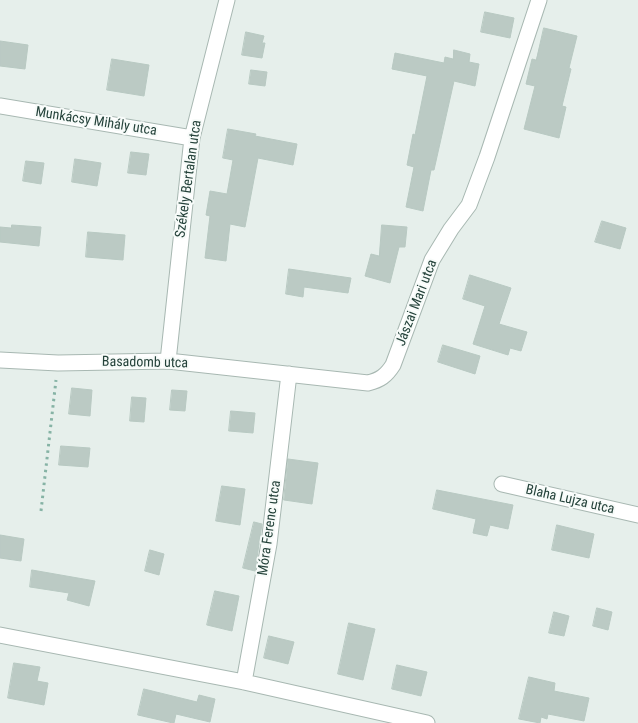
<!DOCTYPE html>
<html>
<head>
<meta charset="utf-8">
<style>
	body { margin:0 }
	canvas { display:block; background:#e6efeb }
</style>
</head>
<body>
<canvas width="638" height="723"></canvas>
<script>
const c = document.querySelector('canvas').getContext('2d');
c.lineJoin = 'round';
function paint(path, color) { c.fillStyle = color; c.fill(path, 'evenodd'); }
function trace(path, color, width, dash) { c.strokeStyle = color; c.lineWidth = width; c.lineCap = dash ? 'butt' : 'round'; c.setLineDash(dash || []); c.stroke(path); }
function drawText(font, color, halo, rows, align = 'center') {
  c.font = font + ' "Roboto Condensed",sans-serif'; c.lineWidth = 4; c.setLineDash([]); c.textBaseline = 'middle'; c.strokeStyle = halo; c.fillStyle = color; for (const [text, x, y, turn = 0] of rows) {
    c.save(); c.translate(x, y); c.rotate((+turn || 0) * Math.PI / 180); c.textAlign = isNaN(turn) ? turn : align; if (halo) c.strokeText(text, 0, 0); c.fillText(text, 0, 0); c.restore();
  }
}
const building = new Path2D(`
	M485 12 514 18 510 38 481 32Z
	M544 28 577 36 569 68 571 69 562 106 566 107 559 138 524 129 535 86 526 84 532 59 536 60Z
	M246 32 264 36 262 43H265L262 58 242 55Z
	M0 41 28 45 25 69 0 66Z
	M454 50 470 54 469 62 479 64 475 86 454 81 434 170H431L423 211 406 207 414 167 407 165 413 134 415 135 427 76 392 69 395 53 444 63 445 57 453 59Z
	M112 59 149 65 144 96 107 90Z
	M251 70 267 72 265 86 249 84Z
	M228 129 256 134 255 136 297 144 293 165 258 158 245 227 230 224 226 261 205 258 210 216 206 215 210 191 227 194 233 160 223 158Z
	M131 152 149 154 146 175 128 173Z
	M75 159 101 163 97 186 72 182Z
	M26 161 44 163 41 184 23 181Z
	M602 221 626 228 620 249 595 242Z
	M12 225 41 227 39 246 0 242V227L11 228Z
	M382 225 407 227 405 247H399L390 283 365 276 371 254 379 256Z
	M88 232 125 235 123 260 86 257Z
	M289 269 351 278 348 293 304 287 303 297 286 294Z
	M470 275 511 288 499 324 527 332 521 351 510 348 508 355 473 344 485 306 463 299Z
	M443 345 480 356 475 374 438 362Z
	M72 388 92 390 90 416 69 414Z
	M172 390 187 391 185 411 170 410Z
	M132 397 146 398 144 422 130 421Z
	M231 411 255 413 253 433 229 431Z
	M61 446 90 448 88 467 59 465Z
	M288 459 318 463 312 504 284 500Z
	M222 486 245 489 240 525 216 521Z
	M437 490 513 505 508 529 490 525 487 536 473 533 476 519 433 509Z
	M254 522 262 524 255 571 243 568Z
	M557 525 594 534 589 558 552 550Z
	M0 535 24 539 21 561 0 558Z
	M150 550 164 554 159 575 145 571Z
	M32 570 95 581 89 606 67 600 69 593 30 587Z
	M215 591 239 596 232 631 207 625Z
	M597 608 612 612 608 630 593 626Z
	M554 612 569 616 564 636 549 633Z
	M349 623 375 629 363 680 338 674Z
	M269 636 294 642 288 664 264 658Z
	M14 663 40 667 37 681 48 683 44 705 8 698Z
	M397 665 427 672 421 696 392 689Z
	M529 677 555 683 554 691 589 698 584 721 548 714 547 719 541 717 540 723 519 719Z
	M144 689 197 702 199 695 215 699 210 722 176 714 174 723H173L138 715Z`);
const path = new Path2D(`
	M41 511 56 380`);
const minor = new Path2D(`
	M0 106 192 138
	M0 360 58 363 168 361 368 383C380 380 386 376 393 365L432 260 451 229 469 205 487 157 539 0
	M168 361 192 138 227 0
	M502 484 638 515
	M0 635 244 682 427 723
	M244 682 269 544 289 374`);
const streetNames = [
	["Munkácsy Mihály utca",96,122,9],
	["Székely Bertalan utca",189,179,-82],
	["Jászai Mari utca",417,303,-69],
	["Basadomb utca",145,363,1],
	["Blaha Lujza utca",570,500,13],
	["Móra Ferenc utca",270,528,-82]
];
paint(building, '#bbcac4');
trace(building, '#b8c9c2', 1);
trace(minor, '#a8b8b2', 17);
trace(path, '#86b3a5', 3, [2.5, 4]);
trace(minor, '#fff', 15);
drawText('14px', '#24423a', '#f7fbf9', streetNames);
</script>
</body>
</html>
